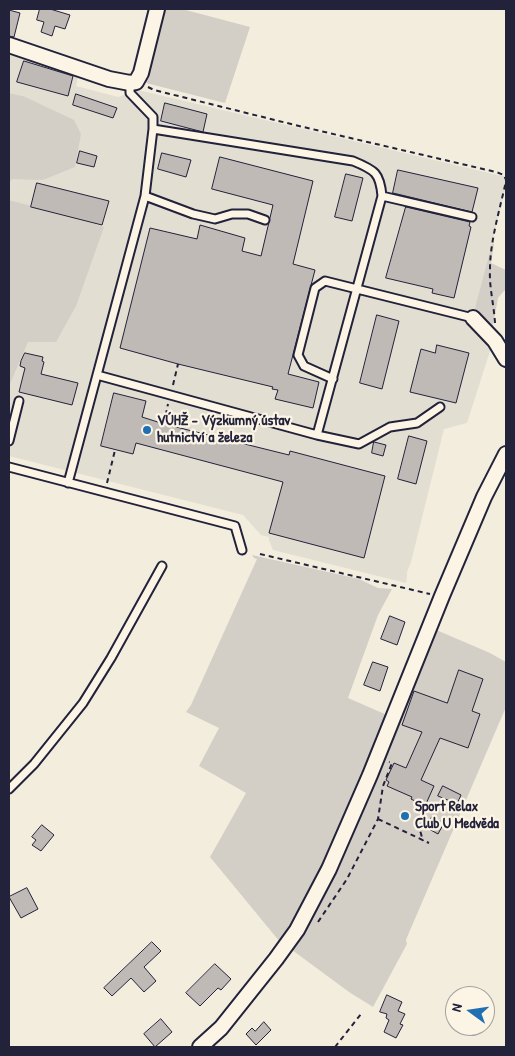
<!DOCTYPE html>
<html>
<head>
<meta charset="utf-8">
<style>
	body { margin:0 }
	#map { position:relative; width:515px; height:1056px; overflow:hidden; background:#f3edde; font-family:"Patrick Hand",sans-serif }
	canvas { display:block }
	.frame { position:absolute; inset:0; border:10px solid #22223b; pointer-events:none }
	.north { position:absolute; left:445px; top:986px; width:50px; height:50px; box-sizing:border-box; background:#fcf5e5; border:1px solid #a5a1a1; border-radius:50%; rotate:284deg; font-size:14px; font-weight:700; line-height:20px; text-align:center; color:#22223b }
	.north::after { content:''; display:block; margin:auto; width:18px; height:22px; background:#1f6fb2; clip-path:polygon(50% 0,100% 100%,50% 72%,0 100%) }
</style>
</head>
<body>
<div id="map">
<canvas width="515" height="1056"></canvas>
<div class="frame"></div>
<div class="north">N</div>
</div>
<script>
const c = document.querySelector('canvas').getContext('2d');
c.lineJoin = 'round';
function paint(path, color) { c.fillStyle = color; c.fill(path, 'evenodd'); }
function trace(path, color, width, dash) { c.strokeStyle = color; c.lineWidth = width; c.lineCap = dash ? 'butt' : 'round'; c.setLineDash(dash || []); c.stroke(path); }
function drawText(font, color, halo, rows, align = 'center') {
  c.font = font + ' "Patrick Hand",sans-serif'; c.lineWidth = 4.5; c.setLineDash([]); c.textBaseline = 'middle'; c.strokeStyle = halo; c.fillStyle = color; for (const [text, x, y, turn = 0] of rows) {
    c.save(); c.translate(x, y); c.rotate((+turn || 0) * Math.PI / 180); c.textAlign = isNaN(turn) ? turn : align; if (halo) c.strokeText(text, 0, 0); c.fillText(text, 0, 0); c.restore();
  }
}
const built = new Path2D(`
	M9 45 80 69 76 86 118 97 138 90 506 177V186L471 326 491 348 467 423 444 429 411 562 407 572V575L406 583 273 550 269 540V537L261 535 243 515 9 456V297L31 207 9 200V153L23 96 9 93Z`);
const green = new Path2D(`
	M161 9H182L250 27 225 103 146 83 144 74Z
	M9 93 23 96 74 120 81 134 75 167 43 180 12 179 9 183Z
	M9 200 79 219 104 227 76 306 56 342H28L9 386Z
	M492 243 494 244 491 263 506 270V290L504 291 498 298 492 331 474 312Z
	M252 555 359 579 378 588 392 589 378 615 348 698 387 715 341 823 307 898 280 942 210 857 246 793 199 766 219 728 186 712 191 705 257 559 254 558Z
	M434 629 490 653 506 662V707L408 935 406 940 407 944 373 1007 349 992 288 947Z`);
const building = new Path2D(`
	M40 9H50L70 15 65 29 55 26 52 36 41 32 44 22 37 20Z
	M9 10 20 13 14 37 9 36Z
	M24 61 73 76 68 96 17 82Z
	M76 94 117 108 113 118 73 105Z
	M165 103 207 114 203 132 161 121Z
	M80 151 97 156 94 167 77 163Z
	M162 153 191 160 186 177 158 169Z
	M220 157 313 181 293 264 315 270 288 374 319 382 313 408 275 399 278 390 272 389 273 387 178 364 120 348 150 228 197 239 200 225 245 238 242 251 261 256 273 205 212 189Z
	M398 170 478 188 472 212 393 193Z
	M346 174 363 178 352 221 335 217Z
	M37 183 109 201 102 225 31 207Z
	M406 207 470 222 469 226 471 227 454 298 432 293 433 289 386 278Z
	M377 315 399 321 382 389 360 383Z
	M437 345 469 353 456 403 410 392 421 349 435 353Z
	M25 353 43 357 42 361 44 362 41 374 78 383 72 405 19 392 25 368 20 366 21 361Z
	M114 393 146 401 142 417 164 424 289 455 290 451 385 476 364 558 269 533 283 482 136 443 133 454 101 446Z
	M409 436 427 441 416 484 398 479Z
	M374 442 386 445 383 456 372 453Z
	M390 616 405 622 397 645 381 639Z
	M373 662 388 667 380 691 364 685Z
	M459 670 483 679 472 711 480 714 468 748 440 738 421 780 434 786 425 806 411 799 412 797 387 786 389 782 386 780 394 763 406 768 422 732 402 725 414 691 447 703Z
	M443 786 461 795 457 804 438 796Z
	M432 817 444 823 438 834 427 828Z
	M42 825 54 835 41 851 32 845 36 840 32 837Z
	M27 888 38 909 21 918 9 897Z
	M152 942 161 951 144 967 156 981 144 992 131 978 112 996 104 988Z
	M215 964 231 979 221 990 218 988 200 1006 186 993Z
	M387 995 402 1002 398 1011 405 1014 400 1024 403 1025 396 1038 384 1032 389 1020 386 1018 387 1014 380 1012Z
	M161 1019 172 1032 155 1047 144 1034Z
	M264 1022 271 1030 256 1045 246 1034 252 1028 255 1031Z`);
const path = new Path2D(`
	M148 87 154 90 299 126 496 172 504 175 506 180
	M495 323C494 305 489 287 490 269 490 241 500 209 506 181
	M173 385 178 364
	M164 424 168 404
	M107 483 115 450
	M260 554 430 594
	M378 819 429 843
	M418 823 423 841
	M318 922 347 879 378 819 383 786 392 763 389 762
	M335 1047 361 1014`);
const lane = new Path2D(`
	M130 83V93L153 117V129
	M145 196 193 214 215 219 232 214H248L265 220
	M382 196 472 217
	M97 375 317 435 359 444 390 427 417 423 440 407
	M333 379 304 366 298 355 315 288 325 281 473 318
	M9 441 19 401
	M9 467 235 526 242 550
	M68 483 145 196 153 129 353 161C375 170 380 173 382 196L317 435
	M9 789 34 764 83 703 111 658 162 566`);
const street = new Path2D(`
	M9 45 109 79 130 83 136 82 141 73 157 9
	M473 318 495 341 506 359
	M200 1047 221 1028 276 959 297 930 329 869 370 775 442 596 484 497 506 454`);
const markers = [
	[147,430,5,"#1f6fb2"],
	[405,816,5,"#1f6fb2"]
];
const poiNames = [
	["VÚHŽ - Výzkumný ústav",157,421],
	["hutnictví a železa",157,438],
	["Sport Relax",415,807],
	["Club U Medvěda",415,824]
];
paint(built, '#e3ded2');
paint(green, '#d4cfc6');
paint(building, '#bfbab6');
trace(building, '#22223b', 1);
trace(lane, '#22223b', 11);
trace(street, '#22223b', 18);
trace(path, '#22223b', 2, [5, 4]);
trace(lane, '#fcf5e5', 7);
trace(street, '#fcf5e5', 14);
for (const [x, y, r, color] of markers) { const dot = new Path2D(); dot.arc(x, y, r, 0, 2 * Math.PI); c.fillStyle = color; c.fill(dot); trace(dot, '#fcf5e5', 2); }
drawText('bold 15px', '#22223b', '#fcf5e5', poiNames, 'left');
</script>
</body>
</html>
